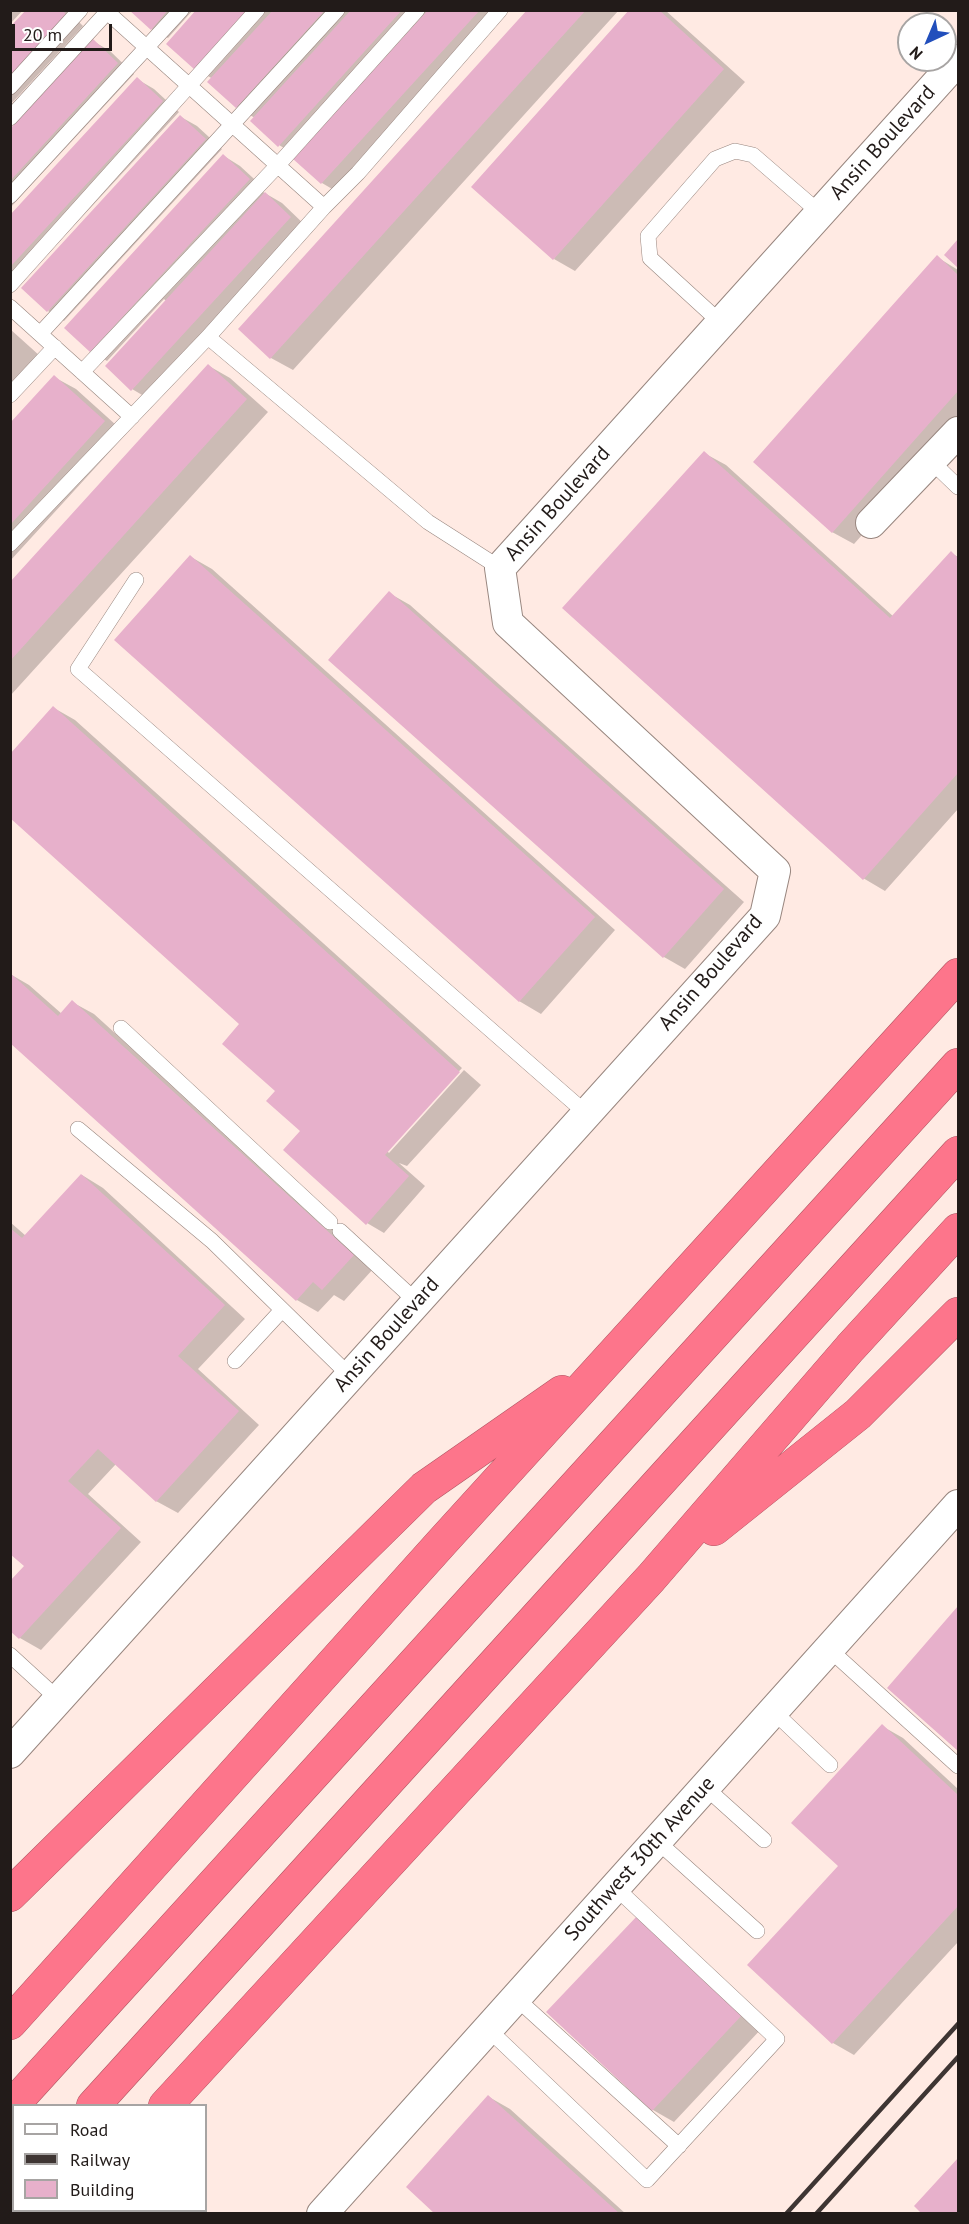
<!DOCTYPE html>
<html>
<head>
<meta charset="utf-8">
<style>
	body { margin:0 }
	#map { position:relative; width:969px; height:2224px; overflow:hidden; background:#ffeae3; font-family:"PT Sans",sans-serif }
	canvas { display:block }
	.frame { position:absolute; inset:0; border:12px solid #221b19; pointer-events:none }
	.legend { position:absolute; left:12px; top:2104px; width:195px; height:108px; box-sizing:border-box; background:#fff; border:2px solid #a7a4a3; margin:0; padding:8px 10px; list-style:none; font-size:18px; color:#221b19 }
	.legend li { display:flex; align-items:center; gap:12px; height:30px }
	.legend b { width:30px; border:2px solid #a7a4a3 }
	.north { position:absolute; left:897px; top:12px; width:60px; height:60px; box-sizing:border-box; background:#fff; border:2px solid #a7a4a3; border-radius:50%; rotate:224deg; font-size:16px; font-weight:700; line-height:24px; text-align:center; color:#221b19 }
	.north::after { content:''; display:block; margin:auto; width:21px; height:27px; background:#224fbc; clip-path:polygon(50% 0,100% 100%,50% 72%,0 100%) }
	.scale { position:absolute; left:12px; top:24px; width:100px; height:27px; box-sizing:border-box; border:3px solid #221b19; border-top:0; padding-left:8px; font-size:18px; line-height:21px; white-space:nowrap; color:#221b19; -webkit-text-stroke:4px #fff; paint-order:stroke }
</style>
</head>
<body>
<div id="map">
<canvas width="969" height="2224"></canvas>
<div class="frame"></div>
<ul class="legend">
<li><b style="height:8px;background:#fff"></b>Road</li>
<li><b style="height:8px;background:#3e3533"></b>Railway</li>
<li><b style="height:16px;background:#e7b0cb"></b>Building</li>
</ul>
<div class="north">N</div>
<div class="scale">20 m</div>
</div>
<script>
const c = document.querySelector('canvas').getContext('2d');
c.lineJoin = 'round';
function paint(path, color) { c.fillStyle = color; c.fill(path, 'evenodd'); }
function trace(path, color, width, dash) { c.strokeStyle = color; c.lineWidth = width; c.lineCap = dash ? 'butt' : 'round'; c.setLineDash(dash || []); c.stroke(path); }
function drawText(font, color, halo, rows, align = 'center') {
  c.font = font + ' "PT Sans",sans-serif'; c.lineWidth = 4.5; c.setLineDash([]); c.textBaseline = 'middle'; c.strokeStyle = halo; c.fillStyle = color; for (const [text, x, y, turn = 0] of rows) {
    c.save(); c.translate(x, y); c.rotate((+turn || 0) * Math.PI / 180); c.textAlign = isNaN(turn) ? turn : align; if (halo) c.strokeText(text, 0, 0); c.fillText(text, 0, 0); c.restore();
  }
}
const shadow = new Path2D(`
	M10 10H23L10 24Z
	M28 10H67L83 26 10 105V29Z
	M131 10H193L168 38 151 29Z
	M198 10H505L339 193 322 183 295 159 297 156 279 145 255 118 236 107 213 79 194 68Z
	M529 10H619L293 370 271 358 240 329Z
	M631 10H665L745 82 575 271 554 259Z
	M93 41 110 51 134 74 10 208V131Z
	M137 79 154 89 179 112 21 283 10 277V218Z
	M181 117 197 126 222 149 64 321 48 311Z
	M224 156 240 166 265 189 263 192 282 203 307 227 149 399 132 389 166 301 164 299 107 361 91 351Z
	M937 257 958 270V427L854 544 832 532Z
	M10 329 40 356 10 389Z
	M209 366 230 378 268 412 10 696V585Z
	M54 377 76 389 126 434 10 561V425Z
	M704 453 726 465 894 617 951 553 958 557V809L885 891 863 878Z
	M191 557 212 569 615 930 541 1014 519 1001Z
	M389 593 410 605 744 902 685 969 664 957Z
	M54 708 75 720 462 1068 387 1151 389 1153 464 1070 481 1085 407 1166 399 1163 425 1186 384 1233 367 1223 302 1131 277 1091 241 1024Z
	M10 974 29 985 62 1014 72 1002 94 1014 374 1268 344 1301 334 1295 318 1312 297 1300 10 1041Z
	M82 1175 103 1188 245 1319 198 1369 259 1425 178 1513 156 1501 116 1464 88 1494 141 1542 41 1650 20 1638 26 1566 10 1552V1222L26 1236Z
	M958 1609V1749L889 1688Z
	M882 1726 903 1738 958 1789V1942L854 2055 833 2043 840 1866Z
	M638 1917 763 2027 674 2122 653 2110Z
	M489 2097 510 2109 626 2214H437Z
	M958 2160V2214H925L916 2206Z`);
const building = new Path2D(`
	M26 10H62L67 15 10 77V27Z
	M129 10H168L151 30Z
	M196 10H247L194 69 166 44Z
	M273 10H325L236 108 207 82Z
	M351 10H402L278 147 250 121Z
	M428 10H480L321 184 293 159Z
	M527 10H586L270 359 238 329Z
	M629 10H659L724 69 553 260 471 187Z
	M93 39 118 63 10 181V129Z
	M137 77 163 101 10 267V215Z
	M180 115 206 139 47 312 21 288Z
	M223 154 250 179 90 352 64 328Z
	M265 192 291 217 131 391 105 366Z
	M958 239V268L944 255Z
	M937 255 958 275V391L832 533 753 462Z
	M208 364 247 399 10 661V582Z
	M54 375 105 421 10 525V423Z
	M704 451 890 618 951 551 958 558V773L863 880 562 608Z
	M190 555 595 917 519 1002 114 640Z
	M389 591 724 889 663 958 328 660Z
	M53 706 460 1072 385 1155 409 1176 366 1225 283 1150 300 1131 266 1101 275 1091 222 1044 239 1024 10 818V754Z
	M10 973 58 1016 72 1000 354 1255 322 1290 313 1282 296 1301 10 1043Z
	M81 1174 225 1305 178 1356 239 1411 156 1502 98 1449 68 1481 121 1528 19 1639 10 1631V1581L24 1566 10 1554V1228L22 1238Z
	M958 1606V1751L887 1688Z
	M882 1724 958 1795V1906L832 2044 747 1965 838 1866 791 1823Z
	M638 1915 743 2014 652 2111 546 2012Z
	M488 2095 620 2214H435L406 2187Z
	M958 2158V2214H922L914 2206Z`);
const lane = new Path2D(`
	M105 10 324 207
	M10 87 80 10
	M10 118 109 10
	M10 196 181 10
	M10 285 257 10
	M10 307 132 417
	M721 323 650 258 648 236 715 159 735 151 753 155 820 213
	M40 334 337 10
	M208 337 428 522 500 568
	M82 372 278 165 417 10
	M10 395 55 347
	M931 461 958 487
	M10 544 208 337 324 207 358 173 500 10
	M136 580 78 669 587 1114
	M121 1028 330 1222
	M78 1129 212 1241 350 1376
	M340 1231 417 1302
	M235 1361 282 1310
	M829 1649 958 1766
	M10 1655 58 1699
	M773 1711 830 1765
	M705 1787 764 1840
	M657 1841 757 1931
	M516 1998 679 2146
	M488 2029 647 2180 777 2039 615 1887`);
const street = new Path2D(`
	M871 523 958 432
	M10 1753 765 916 775 871 508 623 500 568 958 60
	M322 2214 958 1505`);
const highway = new Path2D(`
	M714 1529 858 1414 958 1314
	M10 1895 424 1488 562 1392
	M10 2023 443 1541 958 975
	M93 2106 958 1153
	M165 2106 651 1578 850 1348 958 1230
	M10 2108 958 1065
	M10 2196 14 2193
	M66 2214 68 2210`);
const rail = new Path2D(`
	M786 2214 958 2024
	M816 2214 958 2057`);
const streetNames = [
	["Ansin Boulevard",883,143,-48],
	["Ansin Boulevard",558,504,-48],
	["Ansin Boulevard",711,973,-49],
	["Ansin Boulevard",387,1335,-48],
	["Southwest 30th Avenue",640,1859,-48]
];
paint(shadow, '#0003');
paint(building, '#e7b0cb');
trace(lane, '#98867f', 16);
trace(street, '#98867f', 32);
trace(highway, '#b05663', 34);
trace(lane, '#fff', 15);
trace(street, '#fff', 30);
trace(highway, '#fd758b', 33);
trace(rail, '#3e3533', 4.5);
drawText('21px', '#221b19', '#fff', streetNames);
</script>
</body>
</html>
